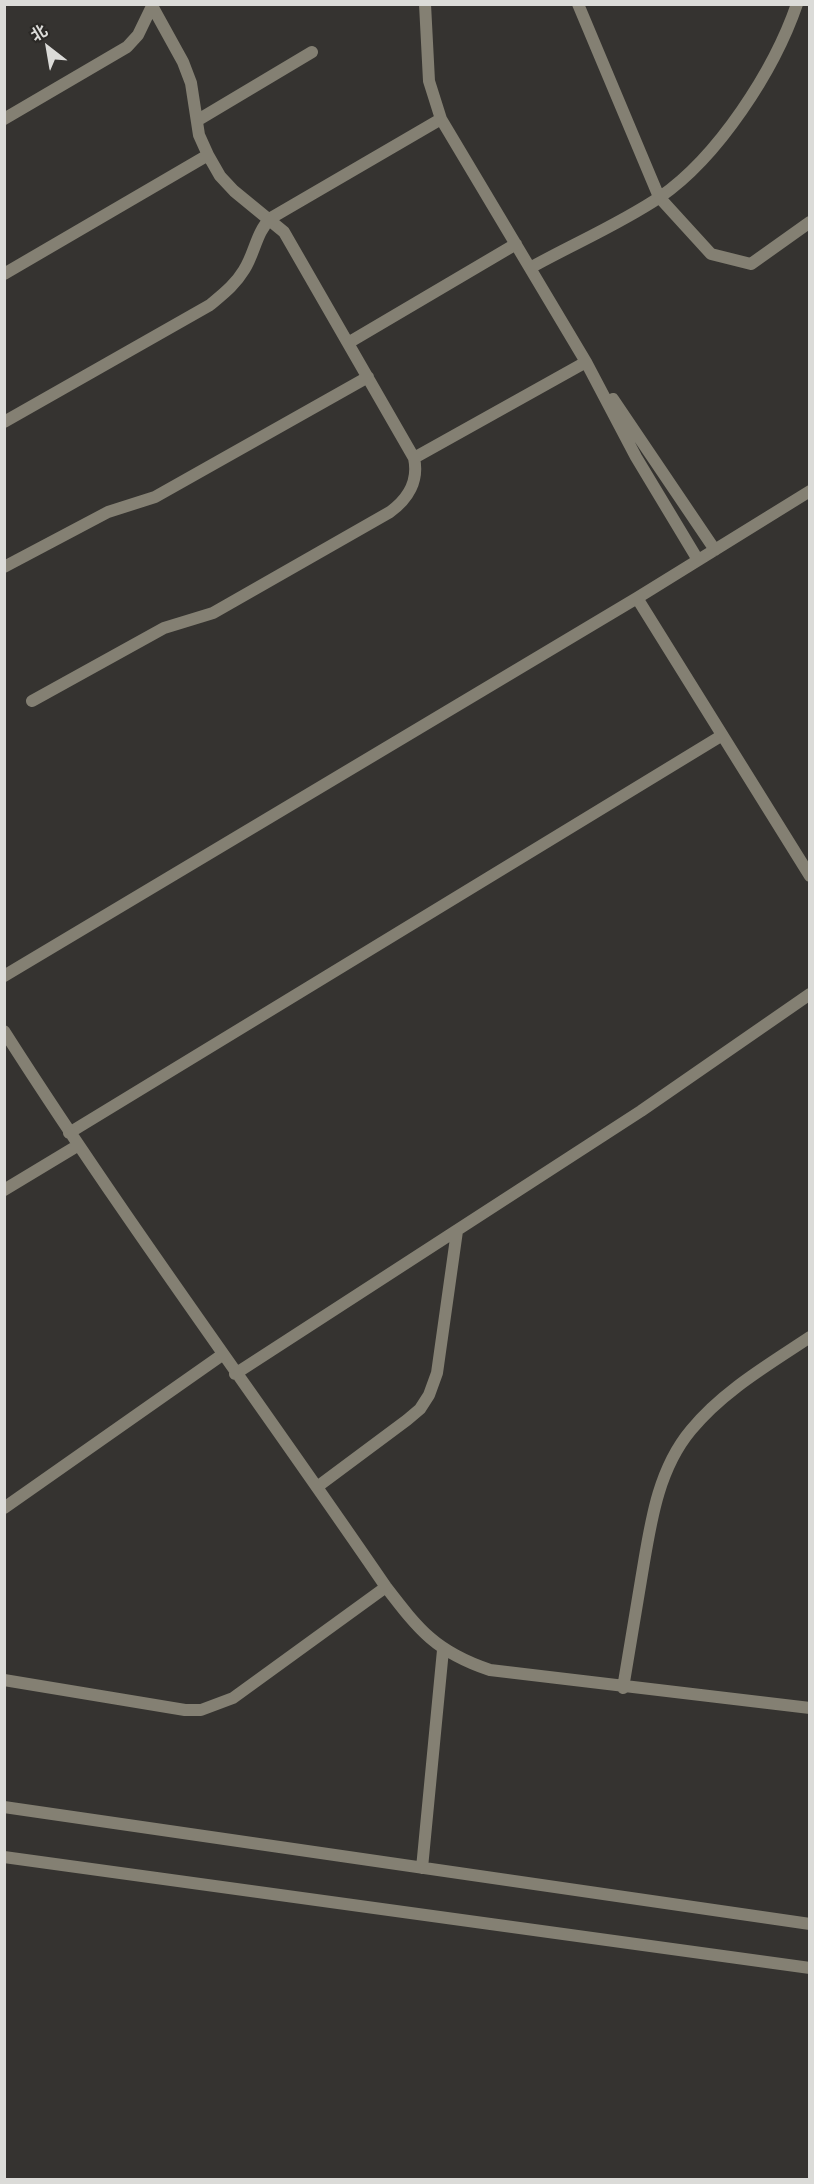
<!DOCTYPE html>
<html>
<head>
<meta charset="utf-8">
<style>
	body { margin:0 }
	#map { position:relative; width:814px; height:2184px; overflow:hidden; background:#353330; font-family:Mulish,"Noto Sans SC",sans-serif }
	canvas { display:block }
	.frame { position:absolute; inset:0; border:6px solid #dbdbd8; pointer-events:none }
	.north { position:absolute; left:18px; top:18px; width:60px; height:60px; -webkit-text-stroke:4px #2b2926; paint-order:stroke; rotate:329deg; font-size:16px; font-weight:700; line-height:24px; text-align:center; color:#dbdbd8 }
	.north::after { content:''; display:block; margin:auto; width:21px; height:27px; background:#dbdbd8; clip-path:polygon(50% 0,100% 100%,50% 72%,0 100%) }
</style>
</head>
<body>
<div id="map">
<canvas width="814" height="2184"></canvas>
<div class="frame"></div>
<div class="north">北</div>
</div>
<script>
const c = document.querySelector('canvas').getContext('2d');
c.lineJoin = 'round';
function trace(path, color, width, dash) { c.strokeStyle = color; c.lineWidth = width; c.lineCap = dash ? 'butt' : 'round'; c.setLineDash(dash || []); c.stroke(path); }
const street = new Path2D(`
	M425 4 429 81 441 119 586 362 636 457 698 560
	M578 4 659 197 711 254 751 264 810 222
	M4 119 127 47 138 35 153 4
	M198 120 312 52
	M530 268C573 244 620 224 660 197 718 157 774 71 797 4
	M4 274 208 155
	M348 343 516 244
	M613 399 715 550
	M4 422 210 305C223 294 235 285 244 270 255 253 256 232 271 218L441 119
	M414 458 586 362
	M4 567 108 512 155 497 368 377
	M637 598 810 876
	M32 701 164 628 213 613 390 512C408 499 419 481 414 458L284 232 234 191 220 176 208 155 199 135 191 83 183 62 151 4
	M4 976 637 598 810 491
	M4 1031C125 1221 259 1401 386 1587 419 1630 436 1652 490 1670L810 1708
	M69 1133 721 736
	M4 1190 77 1146
	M235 1374 641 1111 810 994
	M317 1487 407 1420 420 1409 429 1395 437 1373 457 1231
	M4 1508 222 1355
	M4 1680 185 1710H201L233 1698 386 1587
	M623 1688C629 1652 635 1616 641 1580 650 1528 656 1472 691 1430 723 1391 768 1365 810 1337
	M4 1807 810 1924
	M4 1857 810 1968
	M422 1868 443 1650`);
trace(street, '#848073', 12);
</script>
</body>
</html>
